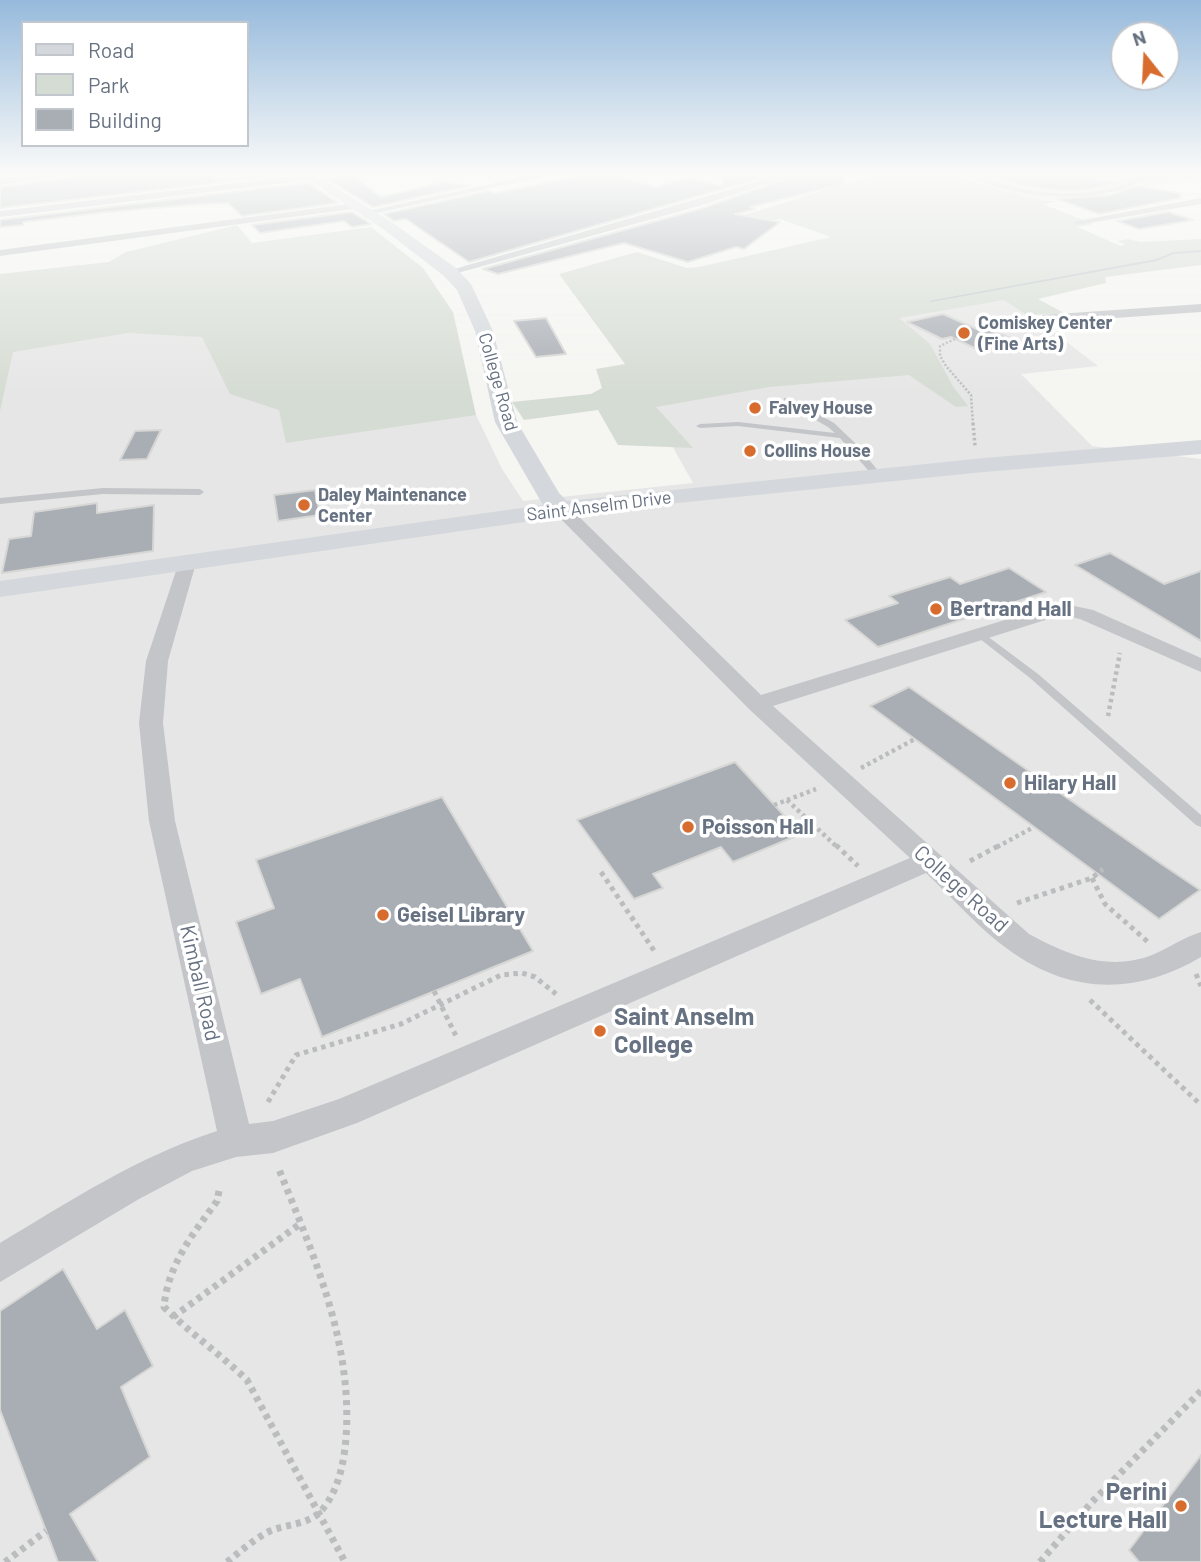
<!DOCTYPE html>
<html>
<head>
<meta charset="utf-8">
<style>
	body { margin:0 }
	#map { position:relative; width:1201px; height:1562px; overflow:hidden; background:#f5f5f2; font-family:Barlow,sans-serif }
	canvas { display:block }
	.legend { position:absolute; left:21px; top:21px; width:228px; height:126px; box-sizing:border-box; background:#fff; border:2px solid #c2c6cd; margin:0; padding:9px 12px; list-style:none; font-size:21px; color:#667181 }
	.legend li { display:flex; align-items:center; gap:14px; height:35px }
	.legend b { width:35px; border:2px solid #c2c6cd }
	.north { position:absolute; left:1110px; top:21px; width:70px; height:70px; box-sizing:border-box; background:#fff; border:2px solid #c2c6cd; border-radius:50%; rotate:342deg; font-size:19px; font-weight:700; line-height:28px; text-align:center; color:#667181 }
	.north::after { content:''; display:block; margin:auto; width:24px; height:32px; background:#d86c2e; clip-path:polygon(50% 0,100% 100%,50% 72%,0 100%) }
</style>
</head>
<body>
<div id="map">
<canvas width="1201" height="1562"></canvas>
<ul class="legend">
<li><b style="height:9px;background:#d4d8dc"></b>Road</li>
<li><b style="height:19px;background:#d5dcd3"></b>Park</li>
<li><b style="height:19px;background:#a9aeb5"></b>Building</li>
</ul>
<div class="north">N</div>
</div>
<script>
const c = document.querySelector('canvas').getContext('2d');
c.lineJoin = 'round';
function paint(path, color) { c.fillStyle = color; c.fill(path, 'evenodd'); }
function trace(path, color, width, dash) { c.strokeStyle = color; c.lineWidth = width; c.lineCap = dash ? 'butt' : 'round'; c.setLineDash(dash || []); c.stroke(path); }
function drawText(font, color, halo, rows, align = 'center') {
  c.font = font + ' Barlow,sans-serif'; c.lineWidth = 7; c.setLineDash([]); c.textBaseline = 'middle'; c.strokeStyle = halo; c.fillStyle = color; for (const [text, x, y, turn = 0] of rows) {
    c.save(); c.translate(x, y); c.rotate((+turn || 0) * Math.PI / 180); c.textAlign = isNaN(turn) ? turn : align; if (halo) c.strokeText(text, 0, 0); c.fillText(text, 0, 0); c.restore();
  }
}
const built = new Path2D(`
	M944 175H1188L1200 179 1043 201Z
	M1000 291 1098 366 1021 374 1092 446 1201 459V1562H0V338L431 306 476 415 502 469 523 501 693 483 628 367Z`);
const green = new Path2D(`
	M873 175H944L1043 201H1059L1043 204 1093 224 1077 227 1121 246 1125 244 1117 241 1128 239 1141 242 1201 239V265L1105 277 1106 283 1038 299 1066 314 1027 315 1004 300 899 318 930 344 954 388 968 406 956 407 909 375 769 387 656 407 693 448 618 445 598 410 524 420 512 402 591 394 602 388 596 369 625 364 559 274 637 252 687 268 699 267 831 237 780 219 716 230 706 227Z
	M237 225 252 243 371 227 423 268 453 312 476 415 286 443 279 410 230 394 202 337 128 333 13 352 0 411V274L109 262 126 252Z`);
const stream = new Path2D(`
	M1201 250V252L1174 254 1157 261 931 302 929 301 1156 259 1173 252Z`);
const building = new Path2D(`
	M96 175H214V179L276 176 0 208V187Z
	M588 175H612L656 187 688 178 722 186 723 175H771L469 262 406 219 394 221 384 214 488 191 495 193Z
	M797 175H843L844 184 750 207 755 209 735 214 780 222 744 249 736 247 688 262 624 243 498 274 483 269 700 209Z
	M1000 175H1067L1119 183 1090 189 1060 191 1019 185 999 178Z
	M353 176 381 197 445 182 469 186 373 207 327 179Z
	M308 183 338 203 242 216 228 203 201 204 107 212 23 222V225L0 227V220Z
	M1136 186 1180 193V198L1099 214 1057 199 1111 195Z
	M352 212 371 224 352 227 344 221 260 233 252 225Z
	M1168 212 1193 220 1139 229 1117 221Z
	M943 314 977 329 985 327 1021 343 983 352 951 337 942 339 907 322Z
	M546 318 566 354 536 357 514 321Z
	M161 430 147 459 120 460 135 431Z
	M315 490 320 515 278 521 274 495Z
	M97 503V513L154 505 153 551 2 573 9 539 31 536 34 512Z
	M1110 553 1164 584 1201 571V641L1075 565Z
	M1009 568 1046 592 878 647 845 620 898 603 889 596 950 577 960 584Z
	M909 687 1157 861 1200 890 1159 919 870 706Z
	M735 762 801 834 733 862 721 847 653 874 663 888 634 899 577 820Z
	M442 797 533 951 322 1037 300 979 261 994 236 922 274 908 256 860Z
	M63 1269 97 1329 125 1310 153 1366 121 1387 150 1457 70 1514 98 1562H58L0 1410V1311Z
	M1201 1455V1562H1139L1129 1550Z`);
const pathFar4 = new Path2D(`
	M955 339 940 346V356L946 366 971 395 973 425`);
const pathFar3 = new Path2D(`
	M973 423 975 446`);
const pathFar2 = new Path2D(`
	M1108 716 1120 653
	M861 768 915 739
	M787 800 816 789
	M774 805 787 800 837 847
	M997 847 1034 827`);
const pathFar1 = new Path2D(`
	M836 845 858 866
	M970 861 1000 845
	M601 872 655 952
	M1092 878 1105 904 1148 942
	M1017 903 1092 878 1103 869
	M1196 974 1201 986
	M434 991 456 1036
	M1090 1000 1201 1105
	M268 1102 296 1055 401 1024 501 975 522 973 535 977 556 994`);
const path = new Path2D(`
	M219 1191 217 1201C193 1234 168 1264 164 1307 190 1333 220 1354 247 1380L345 1562
	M173 1317 300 1224
	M5 1562 46 1531
	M227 1562C241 1551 254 1539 270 1531 286 1524 307 1525 320 1512 338 1493 344 1463 346 1438 353 1342 313 1254 278 1167
	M1040 1562 1092 1502 1201 1391`);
const lane = new Path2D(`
	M972 175H978L977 176 983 179C1029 191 1060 199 1108 189 1121 187 1141 175 1149 175 1109 208 1015 199 971 177Z
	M784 398H790L834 423 855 443 880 473V477H874L840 438 738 426 700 428 696 426 700 424 738 422 835 433 828 427 784 402Z
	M103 488 200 489 204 492 200 495 103 494 0 504V498Z
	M979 630 1038 674 1201 815V827L1196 825 1030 678 975 635 974 633Z`);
const street = new Path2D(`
	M38 175H67L0 185V179Z
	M304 175 315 177 310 180 0 217V211Z
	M532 175H550L368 215 363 212Z
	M780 175H794L699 206 454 274 444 272Z
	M1201 198V204L1077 225 1072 222Z
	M357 203 362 206 360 208 0 256V250Z
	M1201 304V312L1043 323 1037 319 1043 315Z
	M562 505 568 506 761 695 1060 603 1093 610 1201 658V672L1080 619 1061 615 773 706 1029 934C1068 955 1108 972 1152 955 1169 948 1184 937 1201 932V957C1137 995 1071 995 1009 950 979 929 953 898 926 873L357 1123 273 1153 236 1157 192 1171 139 1199 0 1282V1243C70 1201 139 1156 217 1131L149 821 139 723 146 661 180 559H194L196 563 168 661 163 723 175 821 249 1124 273 1121 339 1099 910 858 749 709 556 514 553 510Z`);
const secondary = new Path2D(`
	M301 175H316L393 223 456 268 471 284 493 331 517 422 559 493 567 501 984 458 1201 440V454L984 472 608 510 0 597V581L543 505 495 422 475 331 457 290 444 276 383 229Z`);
const markers = [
	[964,333,7,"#d86c2e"],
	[755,408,7,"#d86c2e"],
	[750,451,7,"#d86c2e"],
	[304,505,7,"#d86c2e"],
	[936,609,7,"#d86c2e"],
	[1010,783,7,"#d86c2e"],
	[688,827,7,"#d86c2e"],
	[383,915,7,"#d86c2e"],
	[600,1031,7,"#d86c2e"],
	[1181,1506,7,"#d86c2e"]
];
const farPoinames = [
	["Comiskey Center",978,323],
	["(Fine Arts)",978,344],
	["Falvey House",769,408],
	["Collins House",764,451],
	["Daley Maintenance",318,495],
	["Center",318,516]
];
const farStreetnames = [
	["College Road",498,382,74],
	["Saint Anselm Drive",599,506,-7]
];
const poiNames = [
	["Bertrand Hall",950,609],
	["Hilary Hall",1024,783],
	["Poisson Hall",702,827],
	["Geisel Library",397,915]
];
const streetNames = [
	["College Road",961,889,42],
	["Kimball Road",200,983,77]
];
const nearPoinames = [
	["Saint Anselm",614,1017],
	["College",614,1045],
	["Perini",1167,1492,"right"],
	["Lecture Hall",1167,1520,"right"]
];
paint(built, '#e5e6e5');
paint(green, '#d5dcd3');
paint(stream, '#bcc4c9');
paint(building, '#a9aeb5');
trace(building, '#d6d6d4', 2);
trace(pathFar4, '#babcbe', 2.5, [2, 2]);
trace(pathFar3, '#babcbe', 3.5, [2.5, 2.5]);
trace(pathFar2, '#babcbe', 4.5, [3.5, 3.5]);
trace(pathFar1, '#babcbe', 5, [4.5, 4.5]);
trace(path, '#babcbe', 7, [5, 5]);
paint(lane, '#c3c5c9');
paint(street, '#c3c5c9');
paint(secondary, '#d4d8dc');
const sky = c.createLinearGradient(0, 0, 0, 394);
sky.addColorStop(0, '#96badc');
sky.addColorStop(0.44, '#fafaf9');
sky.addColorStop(1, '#fafaf900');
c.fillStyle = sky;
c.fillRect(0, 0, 1201, 394);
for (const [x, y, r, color] of markers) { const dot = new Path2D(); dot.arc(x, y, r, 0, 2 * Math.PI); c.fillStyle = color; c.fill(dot); trace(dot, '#fff', 2.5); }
drawText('bold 18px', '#667181', '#fff', farPoinames, 'left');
drawText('18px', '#667181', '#fff', farStreetnames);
drawText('bold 21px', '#667181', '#fff', poiNames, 'left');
drawText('21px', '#667181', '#fff', streetNames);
drawText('bold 24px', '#667181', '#fff', nearPoinames, 'left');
</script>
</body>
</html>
